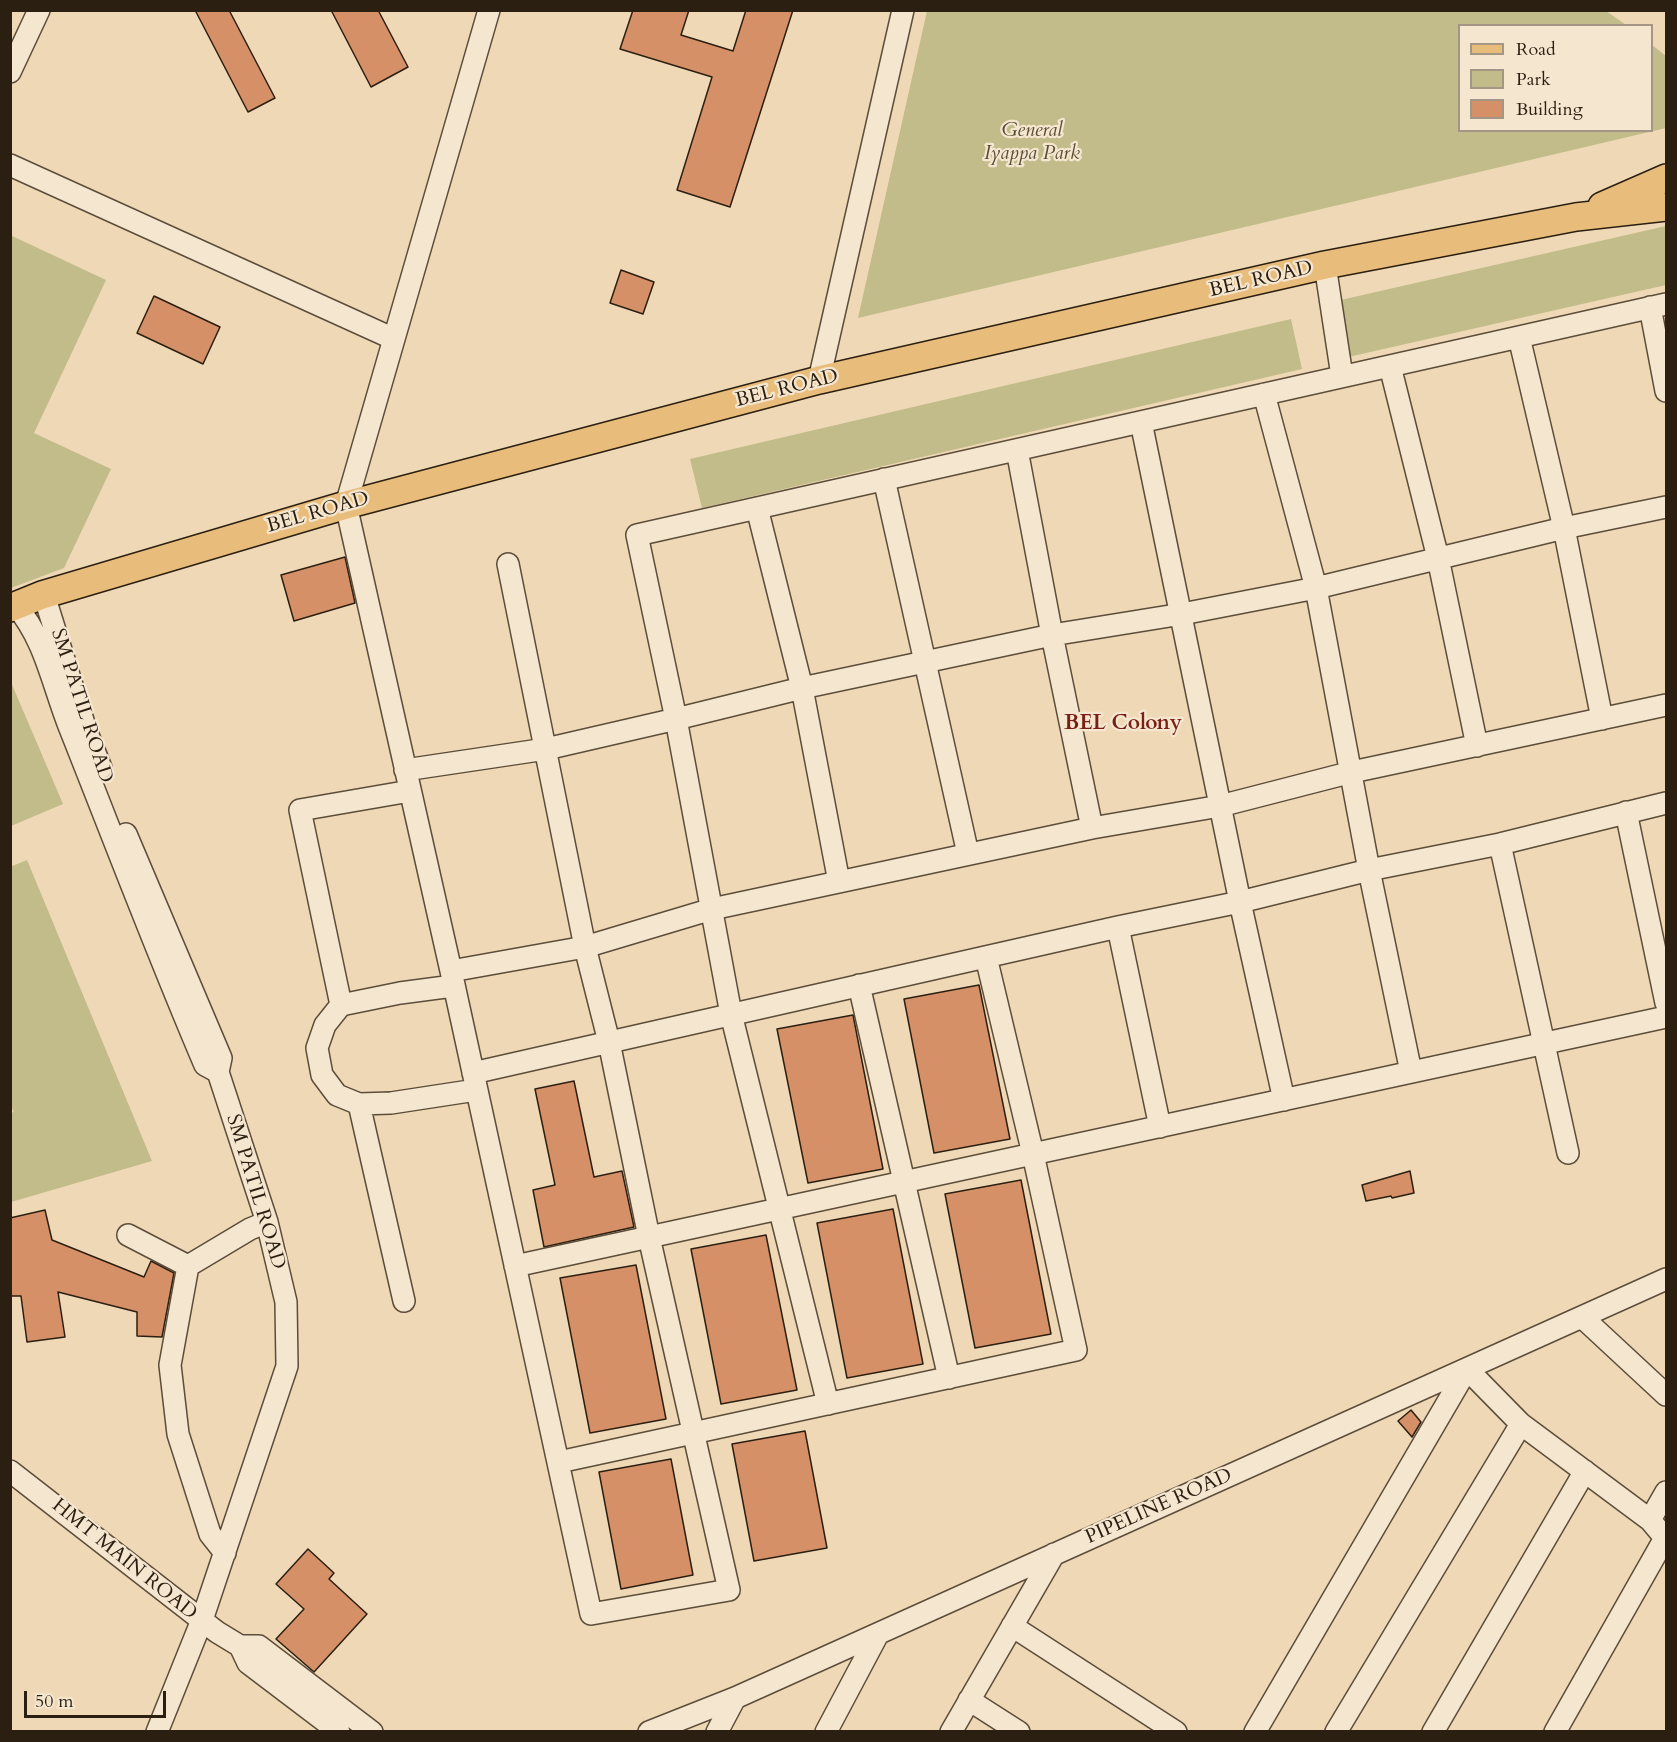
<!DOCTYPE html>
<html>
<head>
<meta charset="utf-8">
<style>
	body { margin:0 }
	#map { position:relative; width:1677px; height:1742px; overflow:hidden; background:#efd8b6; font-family:Cardo,serif }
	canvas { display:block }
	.frame { position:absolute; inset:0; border:12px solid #2b1f11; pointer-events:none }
	.legend { position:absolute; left:1458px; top:24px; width:195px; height:108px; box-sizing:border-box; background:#f5e6d0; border:2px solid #a49684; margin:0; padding:8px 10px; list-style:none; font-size:18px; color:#2b1f11 }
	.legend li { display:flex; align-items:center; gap:12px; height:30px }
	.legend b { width:30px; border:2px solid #a49684 }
	.scale { position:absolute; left:24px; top:1691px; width:142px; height:27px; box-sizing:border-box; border:3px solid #2b1f11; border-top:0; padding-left:8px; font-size:18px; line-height:21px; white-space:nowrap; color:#2b1f11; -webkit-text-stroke:4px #f5e6d0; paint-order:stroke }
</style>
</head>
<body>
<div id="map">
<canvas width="1677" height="1742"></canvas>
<div class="frame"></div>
<ul class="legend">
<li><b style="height:8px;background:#e8bc7b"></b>Road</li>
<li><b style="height:16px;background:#c1bc89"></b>Park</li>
<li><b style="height:16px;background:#d69067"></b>Building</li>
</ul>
<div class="scale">50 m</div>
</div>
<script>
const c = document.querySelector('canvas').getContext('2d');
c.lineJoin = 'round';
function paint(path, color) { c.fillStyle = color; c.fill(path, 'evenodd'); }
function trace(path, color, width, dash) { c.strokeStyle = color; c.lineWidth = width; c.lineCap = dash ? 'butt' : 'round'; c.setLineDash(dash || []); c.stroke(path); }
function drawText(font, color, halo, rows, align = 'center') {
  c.font = font + ' Cardo,serif'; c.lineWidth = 4.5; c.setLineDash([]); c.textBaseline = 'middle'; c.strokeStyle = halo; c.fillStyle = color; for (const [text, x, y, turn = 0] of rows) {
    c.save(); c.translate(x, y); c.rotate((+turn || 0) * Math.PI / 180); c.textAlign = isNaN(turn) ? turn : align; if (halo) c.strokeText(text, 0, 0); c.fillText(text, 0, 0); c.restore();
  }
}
const green = new Path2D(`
	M1606 11 1626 25 1460 26V130H1652V45L1666 56V128L858 318 927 11Z
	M1666 226V285L1344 358 1332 302Z
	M10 235 106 280 34 433 111 469 64 568 11 588Z
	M1291 319 1302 369 702 508 690 459Z
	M10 680 63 804 11 826H10Z
	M27 860 152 1161 11 1202 10 1113 14 1112 10 1104V867Z`);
const building = new Path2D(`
	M195 10H229L275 98 248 112Z
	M331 10H378L408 67 371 87Z
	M633 10H689L681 35 733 51 746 10H793L730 207 677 190 712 77 620 49Z
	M621 270 654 282 643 314 610 303Z
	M154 296 220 327 203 364 137 333Z
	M345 557 355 603 294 621 281 575Z
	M979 985 1010 1139 934 1153 904 999Z
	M853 1015 883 1169 808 1183 777 1029Z
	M574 1081 594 1177 622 1171 634 1227 544 1247 533 1190 555 1185 535 1089Z
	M1410 1171 1414 1193 1392 1198 1391 1196 1366 1201 1362 1185Z
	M1021 1180 1051 1334 975 1348 945 1194Z
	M893 1209 923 1364 847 1378 817 1223Z
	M45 1210 52 1240 144 1277 151 1261 174 1273 162 1337 137 1336V1312L58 1292 65 1337 27 1342 21 1296H10V1218Z
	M766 1235 797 1390 721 1404 691 1249Z
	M636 1265 666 1419 590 1433 560 1278Z
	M1411 1410 1421 1422 1412 1437 1398 1421Z
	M805 1431 827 1548 754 1561 732 1444Z
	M671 1459 693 1575 621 1589 599 1472Z
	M308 1549 334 1573 329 1579 367 1614 314 1672 276 1639 304 1609 276 1584Z`);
const minor = new Path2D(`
	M489 10 346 505 451 971 591 1614 729 1590 649 1237 609 1042 585 947 508 564
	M10 72 39 10
	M10 165 394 339
	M1325 265 1342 376
	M1650 307 1666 391
	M1519 337 1564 528 1602 719
	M1390 366 1438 558 1477 746
	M819 380 903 10
	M1264 394 1316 588 1369 870 1411 1072
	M1141 422 1240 902 1284 1100
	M1017 450 1052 635 1092 828
	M884 479 968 854
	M757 508 802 688 839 882
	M44 595 86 730 101 768
	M16 606C45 639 53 686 69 726 114 839 157 953 205 1065L218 1072 267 1222 286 1302 287 1366 202 1620 157 1732
	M405 770 546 749 676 719 802 688 1052 635 1182 614 1316 588 1564 528 1666 507
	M1626 812 1666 1003
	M126 834 221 1058 218 1072
	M1500 844 1568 1153
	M1118 927 1160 1127
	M451 971 585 947 712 909 1092 828 1220 806 1352 772 1666 705
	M859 985 949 1378
	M453 986 400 993 341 1005 325 1025 317 1048 322 1075 337 1095 359 1104 391 1103 476 1090
	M341 1005 300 810 410 791
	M473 1073 1118 927 1240 902 1369 870 1500 844 1666 803
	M359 1104 404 1301
	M128 1235 188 1266 170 1365 178 1434 210 1534 225 1553
	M188 1266 250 1229 267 1222
	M515 1266 1666 1017
	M1582 1317 1666 1395
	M828 1404 731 1014 676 719 637 535 1666 304
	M559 1462 1076 1350 1033 1154 986 957
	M10 1471 217 1632 240 1646 248 1663 339 1732
	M1650 1520 1666 1492
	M1012 1626 1176 1732
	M240 1646H259L372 1732
	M969 1700 1019 1732
	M649 1732 735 1698 1666 1279
	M717 1732 735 1698
	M826 1732 878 1634
	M951 1732 1054 1554
	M1255 1732 1467 1369 1521 1424 1650 1520 1666 1539
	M1336 1732 1521 1424
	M1433 1732 1585 1471
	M1555 1732 1665 1538`);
const major = new Path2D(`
	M1602 206 1666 178
	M10 608 42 595 346 505 819 380 1325 265 1576 217 1666 207`);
const parkNames = [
	["General",1032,131],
	["Iyappa Park",1032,154]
];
const streetNames = [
	["BEL ROAD",1261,280,-13],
	["BEL ROAD",787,389,-14],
	["BEL ROAD",318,513,-16],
	["SM PATIL ROAD",81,706,72],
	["SM PATIL ROAD",255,1192,73],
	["PIPELINE ROAD",1159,1507,-24],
	["HMT MAIN ROAD",124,1560,39]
];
const neighbourhoodNames = [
	["BEL Colony",1123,724]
];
paint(green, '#c1bc89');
paint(building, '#d69067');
trace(building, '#2b1f11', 1.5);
trace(minor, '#5c4d3a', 24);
trace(major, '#2b1f11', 30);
trace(minor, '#f5e6d0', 21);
trace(major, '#e8bc7b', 27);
drawText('italic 20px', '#584e35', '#f5e6d0', parkNames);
drawText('20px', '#2b1f11', '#f5e6d0', streetNames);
drawText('bold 21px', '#7a1f14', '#f5e6d0', neighbourhoodNames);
</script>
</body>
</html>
